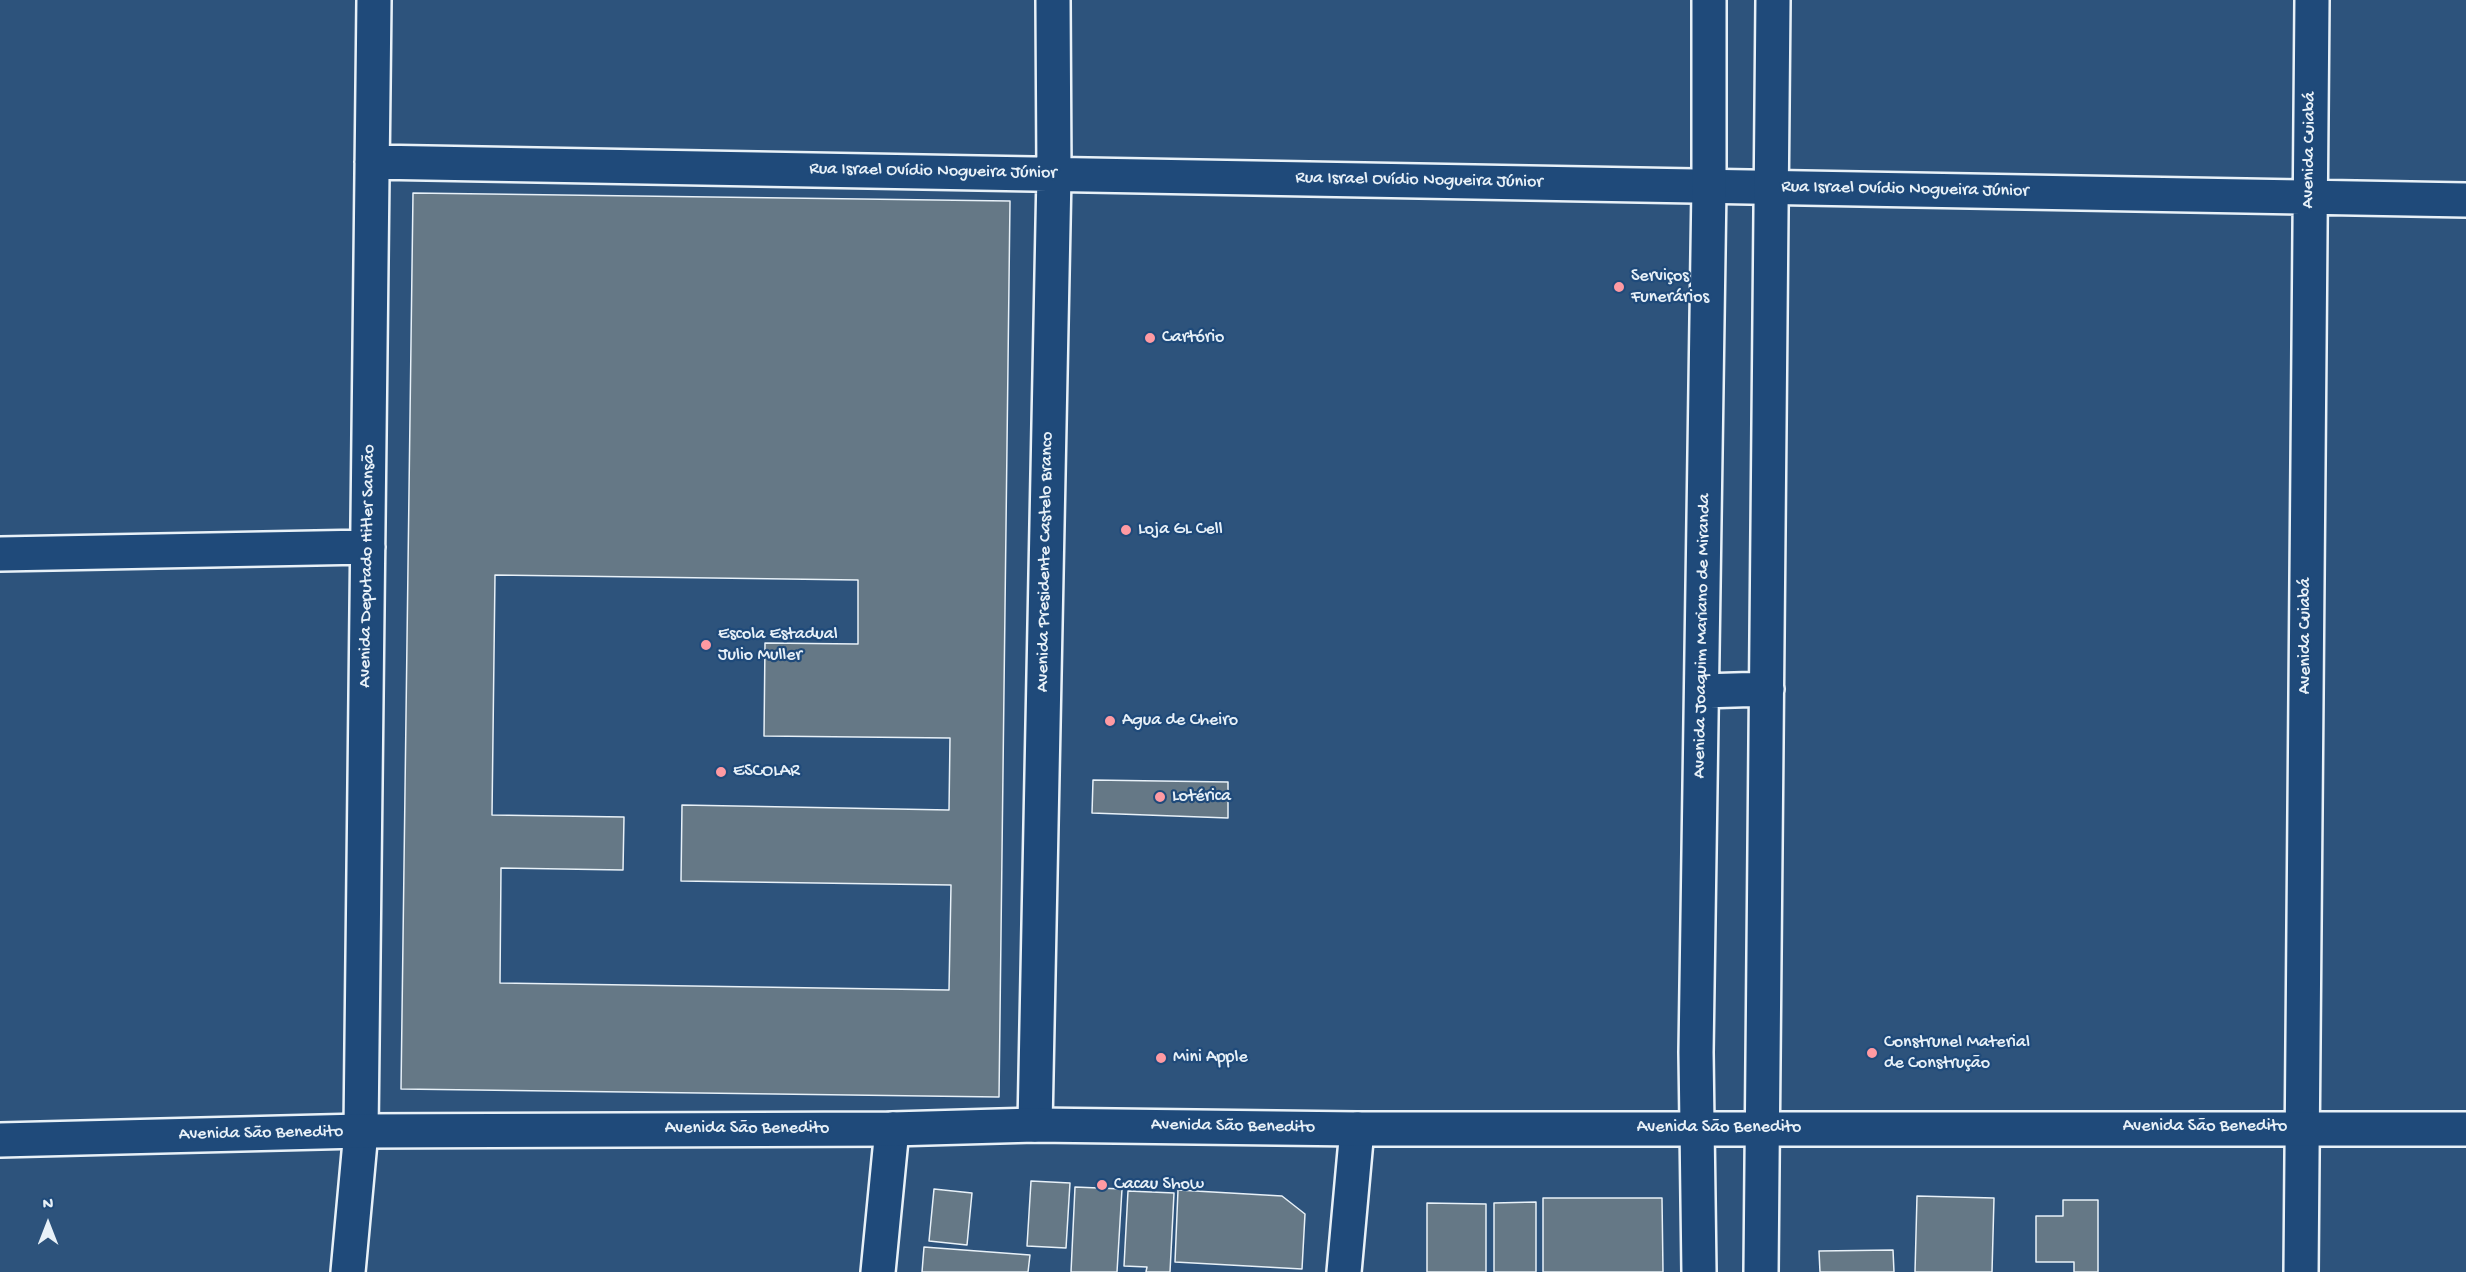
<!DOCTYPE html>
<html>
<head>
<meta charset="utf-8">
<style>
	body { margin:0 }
	#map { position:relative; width:2466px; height:1272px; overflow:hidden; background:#2d537c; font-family:"Gochi Hand",sans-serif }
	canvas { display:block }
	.north { position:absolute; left:18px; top:1194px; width:60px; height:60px; -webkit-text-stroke:4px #1f4a7a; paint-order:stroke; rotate:0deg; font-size:16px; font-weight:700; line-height:24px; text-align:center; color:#e8f1f8 }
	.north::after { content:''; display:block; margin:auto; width:21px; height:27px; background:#e8f1f8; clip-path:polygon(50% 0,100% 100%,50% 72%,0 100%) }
</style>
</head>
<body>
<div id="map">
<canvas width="2466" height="1272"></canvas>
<div class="north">N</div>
</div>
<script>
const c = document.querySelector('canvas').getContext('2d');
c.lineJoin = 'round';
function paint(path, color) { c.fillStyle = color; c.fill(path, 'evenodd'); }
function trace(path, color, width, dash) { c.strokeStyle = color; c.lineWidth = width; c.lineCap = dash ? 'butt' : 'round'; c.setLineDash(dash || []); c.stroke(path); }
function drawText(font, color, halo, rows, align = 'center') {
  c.font = font + ' "Gochi Hand",sans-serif'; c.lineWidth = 4.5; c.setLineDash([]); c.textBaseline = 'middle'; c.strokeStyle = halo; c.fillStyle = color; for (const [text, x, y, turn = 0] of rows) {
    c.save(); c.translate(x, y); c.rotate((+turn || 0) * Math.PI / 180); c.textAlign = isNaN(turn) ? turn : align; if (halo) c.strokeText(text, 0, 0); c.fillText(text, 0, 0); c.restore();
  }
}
const building = new Path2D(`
	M413 193 1010 201 999 1097 401 1089Z
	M495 575 858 580V644L765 643 764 736 950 738 949 810 682 805 681 881 951 885 949 990 500 983 501 868 623 870 624 817 492 815Z
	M1093 780 1228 782V818L1092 813Z
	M1031 1181 1070 1183 1066 1248 1027 1246Z
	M1075 1187 1122 1189 1117 1272H1071Z
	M934 1189 972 1193 967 1245 929 1241Z
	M1178 1190 1282 1196 1305 1214 1302 1269 1175 1262Z
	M1128 1191 1174 1193 1170 1272H1146L1147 1267 1124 1266Z
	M1917 1196 1994 1198 1992 1272H1915Z
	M1543 1198H1662L1663 1272H1543Z
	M2063 1200H2098V1272H2074V1262H2036V1216H2063Z
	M1536 1202V1272H1494V1203Z
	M1427 1203 1486 1204V1272H1427Z
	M924 1247 1030 1255 1028 1272H922Z
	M1893 1250 1894 1272H1820L1819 1251Z`);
const minor = new Path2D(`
	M372 162 2466 200
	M0 554 368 547
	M1035 1125 1054 174 1053 0
	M348 1272 361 1131 374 0
	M878 1272 892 1129
	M1344 1272 1357 1129
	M2301 1272 2312 0`);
const tertiary = new Path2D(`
	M1702 691 1767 689
	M0 1140 361 1131 892 1129 1035 1125 1357 1129H2466
	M1699 1272 1696 1052 1709 186V0
	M1761 1272 1773 0`);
const markers = [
	[1619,287,6,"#ff9aa2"],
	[1150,338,6,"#ff9aa2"],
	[1126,530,6,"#ff9aa2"],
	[706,645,6,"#ff9aa2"],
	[1110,721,6,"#ff9aa2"],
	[721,772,6,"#ff9aa2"],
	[1160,797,6,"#ff9aa2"],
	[1872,1053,6,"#ff9aa2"],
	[1161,1058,6,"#ff9aa2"],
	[1102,1185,6,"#ff9aa2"]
];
const streetNames = [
	["Avenida Cuiabá",2310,150,-89],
	["Rua Israel Ovídio Nogueira Júnior",933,172,1],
	["Rua Israel Ovídio Nogueira Júnior",1419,181,1],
	["Rua Israel Ovídio Nogueira Júnior",1905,190,1],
	["Avenida Presidente Castelo Branco",1046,562,-89],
	["Avenida Deputado Hitler Sansão",368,566,-89],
	["Avenida Joaquim Mariano de Miranda",1703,636,-89],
	["Avenida Cuiabá",2306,636,-90],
	["Avenida São Benedito",1233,1127,1],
	["Avenida São Benedito",2205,1127],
	["Avenida São Benedito",1719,1128],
	["Avenida São Benedito",747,1129],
	["Avenida São Benedito",261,1134,-1]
];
const poiNames = [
	["Serviços",1631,277],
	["Funerários",1631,298],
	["Cartório",1162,338],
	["Loja GL Cell",1138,530],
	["Escola Estadual",718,635],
	["Julio Muller",718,656],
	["Agua de Cheiro",1122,721],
	["ESCOLAR",733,772],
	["Lotérica",1172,797],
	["Construnel Material",1884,1043],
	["de Construção",1884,1064],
	["Mini Apple",1173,1058],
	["Cacau Show",1114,1185]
];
paint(building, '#657886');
trace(building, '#e8f1f8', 1.5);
trace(minor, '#e8f1f8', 38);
trace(tertiary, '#e8f1f8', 38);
trace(minor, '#1f4a7a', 33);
trace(tertiary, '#1f4a7a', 33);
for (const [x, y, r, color] of markers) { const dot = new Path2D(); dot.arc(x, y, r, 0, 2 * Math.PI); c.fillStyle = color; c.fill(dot); trace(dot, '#1f4a7a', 2); }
drawText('18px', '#e8f1f8', '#1f4a7a', streetNames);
drawText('18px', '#e8f1f8', '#1f4a7a', poiNames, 'left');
</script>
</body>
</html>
